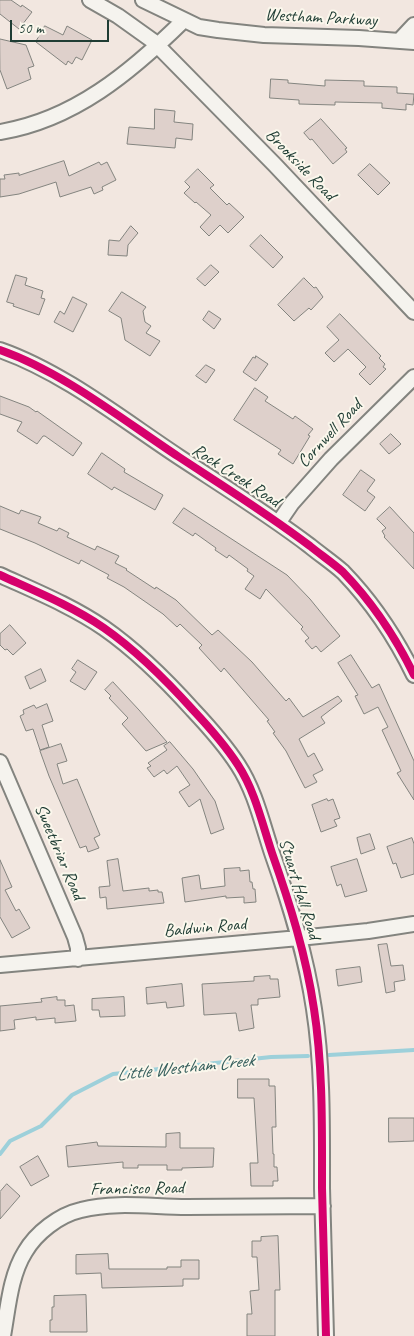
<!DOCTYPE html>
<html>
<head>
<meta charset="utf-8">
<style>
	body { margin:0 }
	#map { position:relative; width:414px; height:1336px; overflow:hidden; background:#f2e7e0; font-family:Caveat,sans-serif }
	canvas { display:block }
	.scale { position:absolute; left:10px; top:20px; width:99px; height:22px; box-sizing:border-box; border:2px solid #1f3d34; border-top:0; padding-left:6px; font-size:15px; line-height:18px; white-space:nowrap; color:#1f3d34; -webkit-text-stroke:4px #fbf7ec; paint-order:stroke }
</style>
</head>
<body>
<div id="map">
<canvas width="414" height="1336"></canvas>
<div class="scale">50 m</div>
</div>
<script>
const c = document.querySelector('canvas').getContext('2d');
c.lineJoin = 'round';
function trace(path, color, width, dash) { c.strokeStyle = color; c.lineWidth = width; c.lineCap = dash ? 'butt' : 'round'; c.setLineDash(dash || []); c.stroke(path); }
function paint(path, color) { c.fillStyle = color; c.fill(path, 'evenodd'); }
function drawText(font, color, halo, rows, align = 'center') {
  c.font = font + ' Caveat,sans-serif'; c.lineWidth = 4; c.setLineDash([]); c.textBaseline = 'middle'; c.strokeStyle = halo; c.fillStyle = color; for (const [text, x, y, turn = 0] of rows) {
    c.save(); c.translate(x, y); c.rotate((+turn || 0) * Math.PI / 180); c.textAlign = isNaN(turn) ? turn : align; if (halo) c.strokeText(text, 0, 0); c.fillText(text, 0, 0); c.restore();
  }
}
const stream = new Path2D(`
	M329 1055 414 1050
	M0 1154 10 1141 41 1126 72 1095 113 1074 271 1057 308 1056`);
const building = new Path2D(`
	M0 0H11L21 7 22 5 32 12 19 29 0 14Z
	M45 26 63 35 67 26 92 40 82 60 76 57 72 64 68 61 66 65 36 42Z
	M0 39 26 45 34 66 28 68 31 79 7 89 0 70Z
	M271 79 288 80V83L325 86V80L364 81V86L397 87V93L414 94 413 105 406 104V110L382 108V103L335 102V105L299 104V100L270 98Z
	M155 109 175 111 174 122 193 124 192 140 176 138 175 148 127 144 129 127 154 129Z
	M321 119 347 148 345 149 347 152 333 164 312 139 310 140 304 133Z
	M64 161 69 176 99 162 101 165 107 162 116 180 102 187 103 190 94 194 91 187 60 197 56 182 19 194 0 197V179H5L4 175 19 173V175Z
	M370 164 390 183 378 195 358 175Z
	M198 169 214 185 210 188 227 205 229 203 244 217 228 233 220 225 209 236 200 227 211 215 196 202 195 203 184 193 190 187 185 182Z
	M131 226 138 233 128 245 127 256 108 255 109 240 119 241Z
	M261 235 283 257 273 268 250 246Z
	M211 265 219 272 205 286 197 279Z
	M16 275 27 278 25 285 43 291 41 298 45 299 39 315 13 306 14 304 7 302Z
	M304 278 314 288 316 287 323 297 311 310 309 308 294 321 278 305Z
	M122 292 146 307 143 311 145 322 151 326 146 333 160 341 150 356 125 340 121 318 109 311Z
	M73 297 87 304 73 332 54 322 60 311 64 314Z
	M209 311 221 319 214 329 203 320Z
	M340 314 381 356 379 358 385 364 383 367 386 369 370 385 359 374 366 367 348 349 334 362 325 353 339 340 327 327Z
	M256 356 268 364 256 381 243 372 253 357 255 358Z
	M206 365 215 370 206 383 196 376Z
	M255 388 268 397 265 401 293 419 295 416 313 429 308 435 310 436 293 464 278 454 281 450 234 420Z
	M0 396 29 407 36 412 37 411 82 443 73 456 45 436H43L37 444 17 431 22 422 0 414Z
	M391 434 401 444 389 454 380 444Z
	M102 453 125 469 124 472 163 495 155 510 114 487 112 490 88 474Z
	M361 470 375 480 367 491 375 497 365 511 343 495Z
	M0 506 19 514 21 510 41 517 38 523 57 531 59 528 69 533 67 537 95 550 97 546 119 556 115 563 127 569 126 570 155 589 156 587 176 600 212 635 218 630 252 662 286 701 289 698 303 717 338 696 342 701 321 717 325 723 299 739 308 757 314 753 323 770 313 775 317 782 305 788 286 751 273 733 275 732 267 721 269 720 224 668 221 672 199 648 202 645 180 624 177 627 163 614 124 587 107 578 109 575 81 560 79 564 35 543 0 529Z
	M390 507 414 533V569L384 537 385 536 382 531 386 528 377 519Z
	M184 508 287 575 310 599 340 636 321 652 316 646 312 649 305 641 309 638 301 629 303 627 266 589 260 599 245 589 254 576 247 571 248 569 229 555 227 558 215 550 216 548 195 533 193 536 173 523Z
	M10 625 26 643 13 655 7 649 5 650 0 645V634Z
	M351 655 372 688 379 684 414 761V800L397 773 401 771 382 730 388 727 378 707 364 714 355 696 358 695 338 663Z
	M78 660 97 672 85 690 70 681 76 672 72 669Z
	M41 669 46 681 30 689 25 677Z
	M113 682 139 710 167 742 146 751 122 724 128 718 109 698 111 696 105 690Z
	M47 704 53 721 42 725 49 747 40 750 33 729 26 731 20 716 24 714 23 710 34 705 36 708Z
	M170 742 193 769 215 801 224 829 211 834 200 799 189 807 179 792 190 785 177 766 167 774 164 770 154 777 147 768 151 766 148 763 167 750 164 746Z
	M61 744 67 761 57 764 63 784 77 779 100 835 94 838 99 848 88 852 86 846 80 848 49 776 40 751Z
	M327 799 328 801 333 799 340 818 334 820 337 826 321 832 312 805Z
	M370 834 375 849 361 854 357 838Z
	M412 838 414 844V874L401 878 396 863 393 864 387 847Z
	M118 859 123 891 149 888V891L158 890V892H162L164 903 107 909 106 897 100 898 99 887 110 886 107 861Z
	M357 859 367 891 345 897 341 884 337 886 331 867Z
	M0 860 12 887 5 890 16 911 19 909 30 928 12 938 0 917Z
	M240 868V871L249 870 250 882H252L253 889H255L256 902 244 903V897L226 898V896L185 902 182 878 199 875 201 889 225 886 224 869Z
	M387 944 391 966 403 965 405 980 394 982 395 991 386 993 378 945Z
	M360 967 362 982 338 986 336 970Z
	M270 976V979H278L280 997 258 999V1005H251L254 1028 239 1031 236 1013 204 1015 202 984 254 981V977Z
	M182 984 184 1006 167 1008 166 1002 147 1004 146 988Z
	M57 997V1000H65V1006L74 1005 76 1021 55 1023V1018L36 1020V1017L14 1020 15 1029 0 1031V1006L42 1002 41 999Z
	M124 997 125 1016 100 1017 99 1010H92V999Z
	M238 1079H269V1086H275L276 1127H272L273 1154H274V1167H277L278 1181H273V1186H251L250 1163H258L254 1098H238Z
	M389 1118H414V1141L389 1142Z
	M180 1133V1148H214L213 1167 182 1168V1170H167V1165H138V1168H123V1162L68 1167 66 1146 97 1142 98 1146 166 1147V1134Z
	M38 1156 49 1176 31 1186 20 1167Z
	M7 1184 20 1196 0 1219V1192Z
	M278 1236 280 1290H275V1336H247V1314H252L250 1291 259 1290 257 1257H252V1241H261V1237Z
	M108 1254 109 1269H167V1267H181V1260H199V1279H183V1286L102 1288 101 1273 76 1274V1255Z
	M86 1295 87 1332H50V1320H52V1307H54V1296Z`);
const minor = new Path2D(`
	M90 0 118 16 153 41 275 165 414 312
	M143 0 199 27 218 30 264 35 359 38 414 42
	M399 41 414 25
	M0 132C74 120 131 72 183 21
	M0 350C63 372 123 420 179 457 223 486 268 514 310 546 321 555 333 563 343 572 372 602 396 638 414 675
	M279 522 292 503 331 459 414 377
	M0 575C35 591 72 606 104 628 137 651 166 680 193 710 209 727 225 745 238 765 255 791 262 823 272 853 290 904 306 955 314 1009 323 1066 322 1130 322 1188 323 1237 325 1287 326 1336
	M0 762 75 937 78 948V959
	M0 965 299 938 368 931 414 924
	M3 1336C8 1309 10 1276 25 1252 36 1233 59 1215 81 1210 116 1201 152 1207 187 1207 232 1207 278 1206 323 1206`);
const cycleway = new Path2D(`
	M0 350C63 372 123 420 179 457 223 486 268 514 310 546 321 555 333 563 343 572 372 602 396 638 414 675
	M0 575C35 591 72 606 104 628 137 651 166 680 193 710 209 727 225 745 238 765 255 791 262 823 272 853 290 904 306 955 314 1009 323 1066 322 1130 322 1188 323 1237 325 1287 326 1336`);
const streetNames = [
	["Westham Parkway",321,18,3],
	["Brookside Road",300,165,46],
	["Cornwell Road",330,434,-47],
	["Rock Creek Road",236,476,33],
	["Sweetbriar Road",59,852,67],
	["Stuart Hall Road",299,889,73],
	["Baldwin Road",205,928,-5],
	["Francisco Road",137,1189,-1]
];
const waterNames = [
	["Little Westham Creek",185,1068,-6]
];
trace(stream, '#9dd0da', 4);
paint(building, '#ded0cb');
trace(building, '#83847f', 1);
trace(minor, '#83847f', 18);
trace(minor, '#f5f3ee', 14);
trace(cycleway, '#d6006c', 8);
drawText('18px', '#1f3d34', '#fbf7ec', streetNames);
drawText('italic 19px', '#365f5d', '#fbf7ec', waterNames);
</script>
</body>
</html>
